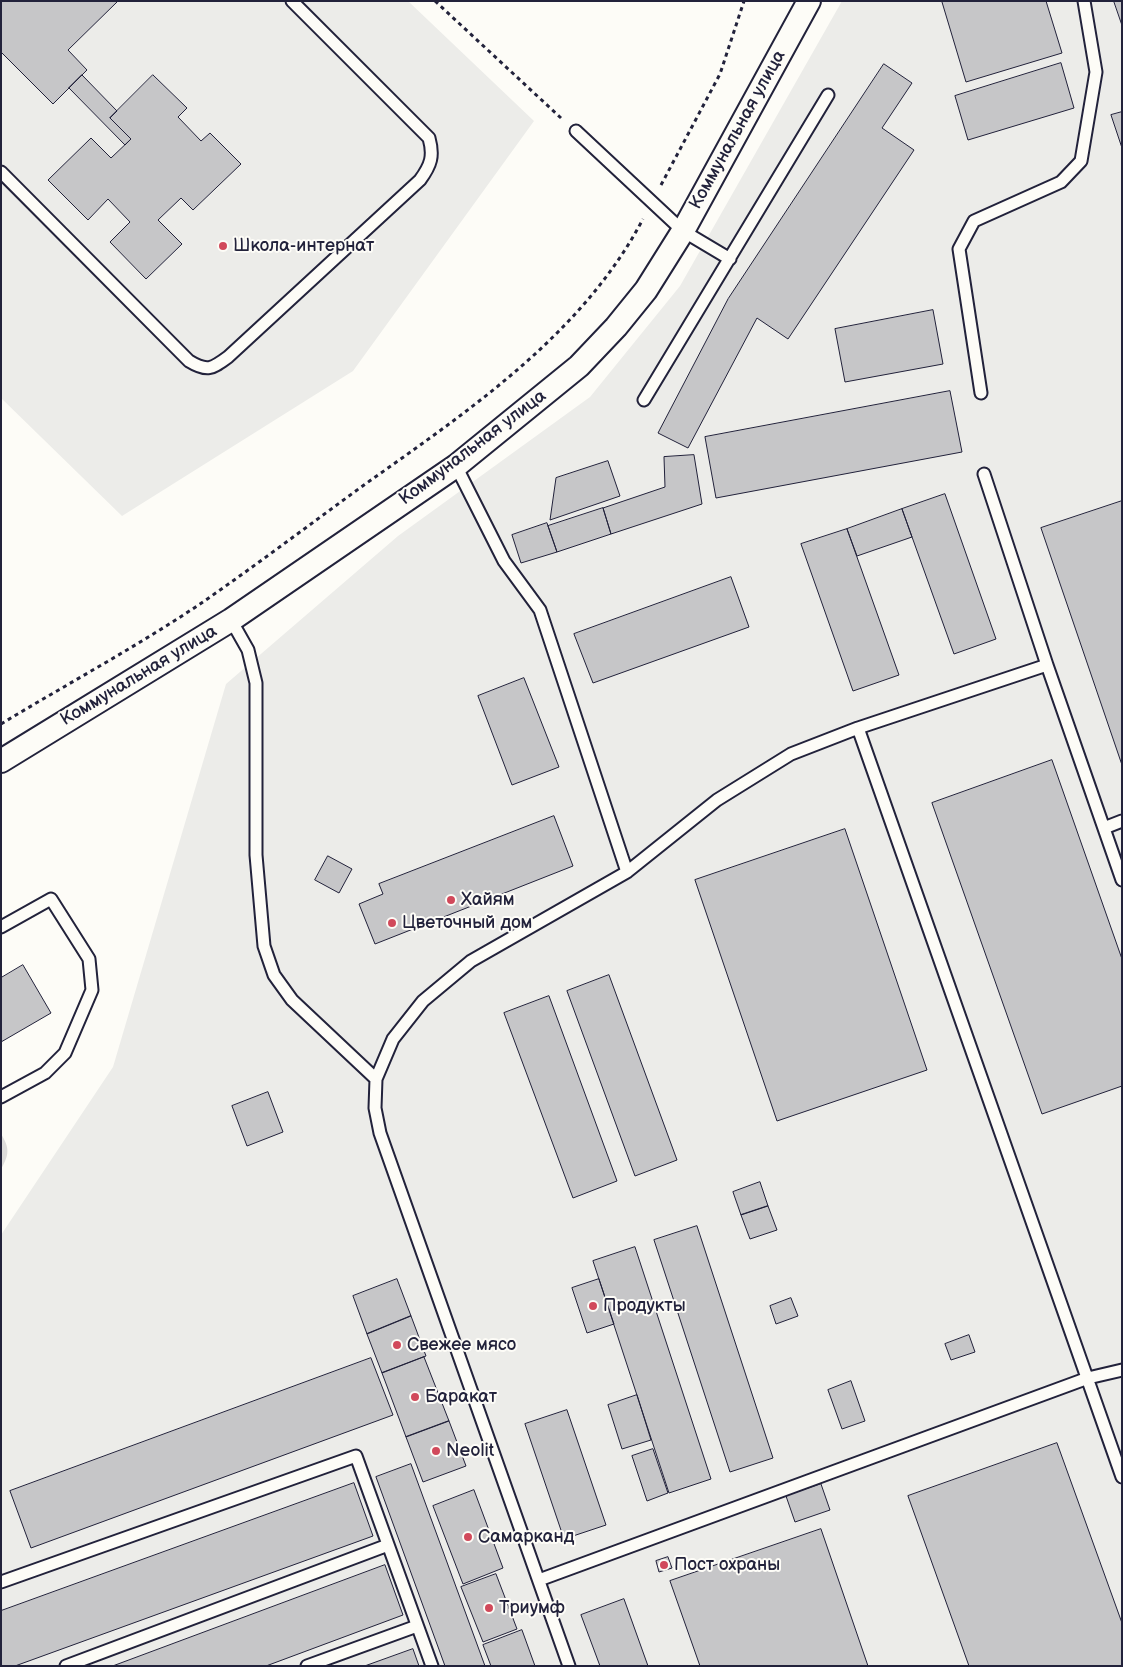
<!DOCTYPE html>
<html>
<head>
<meta charset="utf-8">
<style>
	body { margin:0 }
	#map { position:relative; width:1123px; height:1667px; overflow:hidden; background:#fdfcf7; font-family:"Balsamiq Sans",sans-serif }
	canvas { display:block }
	.frame { position:absolute; inset:0; border:2px solid #22223b; pointer-events:none }
</style>
</head>
<body>
<div id="map">
<canvas width="1123" height="1667"></canvas>
<div class="frame"></div>
</div>
<script>
const c = document.querySelector('canvas').getContext('2d');
c.lineJoin = 'round';
function paint(path, color) { c.fillStyle = color; c.fill(path, 'evenodd'); }
function trace(path, color, width, dash) { c.strokeStyle = color; c.lineWidth = width; c.lineCap = dash ? 'butt' : 'round'; c.setLineDash(dash || []); c.stroke(path); }
function drawText(font, color, halo, rows, align = 'center') {
  c.font = font + ' "Balsamiq Sans",sans-serif'; c.lineWidth = 4; c.setLineDash([]); c.textBaseline = 'middle'; c.strokeStyle = halo; c.fillStyle = color; for (const [text, x, y, turn = 0] of rows) {
    c.save(); c.translate(x, y); c.rotate((+turn || 0) * Math.PI / 180); c.textAlign = isNaN(turn) ? turn : align; if (halo) c.strokeText(text, 0, 0); c.fillText(text, 0, 0); c.restore();
  }
}
const built = new Path2D(`
	M1 1H408L534 121 353 371 122 516 1 398Z
	M842 1H1122V1666H1V1235L113 1067 226 684 398 536 590 397 680 286Z`);
const green = new Path2D(`
	M1 1134C10 1148 9 1155 1 1169Z`);
const building = new Path2D(`
	M1 1H118L68 50 87 70 53 104 1 52Z
	M945 1H1046L1062 53 966 82 942 2Z
	M1114 1H1122V25Z
	M1061 63 1074 108 968 140 955 96Z
	M884 64 912 83 882 128 914 150 788 339 757 318 688 448 658 433 728 299Z
	M82 75 117 111 110 118 131 139 125 145 69 88Z
	M153 75 187 108 178 117 201 141 210 133 241 164 193 210 181 198 158 220 182 244 146 279 110 242 130 222 108 199 88 220 48 180 91 138 111 158 131 139 110 118Z
	M1122 112V148L1111 115Z
	M933 310 943 364 845 382 835 329Z
	M950 391 962 452 716 498 705 437Z
	M694 455 702 504 611 534 603 508 665 487 664 457Z
	M608 461 620 496 550 520 556 478Z
	M945 494 996 639 954 654 902 509Z
	M1122 501V765L1041 528Z
	M603 508 611 534 557 552 548 526Z
	M902 509 912 537 857 556 847 529Z
	M547 523 557 552 521 563 512 535Z
	M847 529 899 675 853 691 801 544Z
	M731 577 749 627 593 683 574 634Z
	M524 678 559 767 512 785 478 696Z
	M1052 760 1122 959V1086L1042 1114 932 803Z
	M554 816 573 866 375 944 359 904 383 894 379 884Z
	M845 829 927 1070 777 1121 695 880Z
	M328 856 352 869 339 893 315 880Z
	M23 965 51 1013 1 1042V978Z
	M609 975 677 1160 635 1176 567 991Z
	M549 996 617 1181 573 1198 504 1013Z
	M268 1092 283 1132 247 1146 232 1106Z
	M760 1182 768 1206 741 1215 733 1192Z
	M768 1206 777 1230 750 1239 741 1215Z
	M697 1226 773 1458 730 1472 654 1240Z
	M635 1247 711 1479 669 1493 593 1261Z
	M397 1279 411 1316 367 1334 353 1296Z
	M599 1279 614 1324 587 1333 572 1288Z
	M791 1298 798 1316 776 1324 770 1306Z
	M411 1316 426 1356 382 1373 367 1334Z
	M969 1335 975 1352 951 1360 945 1344Z
	M424 1357 449 1421 406 1437 382 1373Z
	M371 1358 393 1415 31 1548 10 1491Z
	M851 1381 865 1421 842 1429 828 1390Z
	M637 1395 651 1440 622 1449 608 1405Z
	M567 1410 606 1525 564 1539 525 1424Z
	M449 1421 466 1466 423 1482 406 1437Z
	M1057 1443 1122 1623V1666H969L908 1496Z
	M653 1449 668 1493 647 1501 632 1456Z
	M411 1464 485 1666H445L376 1477Z
	M354 1483 373 1536 15 1666H1V1611Z
	M821 1484 830 1510 795 1522 786 1496Z
	M474 1490 503 1568 463 1584 433 1506Z
	M821 1529 868 1666H700L670 1581Z
	M668 1557 672 1568 659 1572 656 1561Z
	M385 1565 403 1615 266 1666H113Z
	M496 1574 517 1629 483 1642 461 1587Z
	M624 1599 648 1666H600L581 1615Z
	M522 1630 535 1666H491L483 1645Z
	M413 1649 419 1666H365Z`);
const path = new Path2D(`
	M435 1 561 118
	M661 185 720 74 744 1
	M1 724C67 684 136 647 200 604 255 566 309 525 364 485 468 411 582 335 643 219`);
const lane = new Path2D(`
	M576 131 683 231 730 259
	M1 172 189 361C207 372 212 369 228 357L420 180C431 165 434 156 429 138L292 1
	M981 393 959 249 974 221 1061 182 1081 161 1096 72 1084 1
	M644 400 828 95
	M456 466 504 561 540 610 627 872
	M231 620 248 650 256 683V855L264 946 274 975 292 1000 376 1079
	M1047 665 1122 880
	M858 728 1047 665 984 474
	M1104 828 1122 821
	M1 927 51 899 89 959 92 990 65 1053 45 1073 1 1097
	M539 1580 1088 1378 1122 1370
	M1 1582 356 1456 432 1666
	M66 1666 388 1545
	M307 1666 417 1626
	M569 1666 380 1133 375 1108 376 1079 393 1039 423 1001 471 961 627 872 717 800 791 754 858 728 1122 1477`);
const street = new Path2D(`
	M1 761 231 620 456 466 579 366 616 327 646 290 683 231 809 1`);
const markers = [
	[223,246,5,"#d1495b"],
	[451,900,5,"#d1495b"],
	[392,923,5,"#d1495b"],
	[593,1306,5,"#d1495b"],
	[397,1345,5,"#d1495b"],
	[415,1397,5,"#d1495b"],
	[436,1451,5,"#d1495b"],
	[468,1537,5,"#d1495b"],
	[664,1565,5,"#d1495b"],
	[489,1608,5,"#d1495b"]
];
const streetNames = [
	["Коммунальная улица",738,130,-61],
	["Коммунальная улица",473,448,-37],
	["Коммунальная улица",139,676,-31]
];
const poiNames = [
	["Школа-интернат",233,246],
	["Хайям",461,900],
	["Цветочный дом",402,923],
	["Продукты",603,1306],
	["Свежее мясо",407,1345],
	["Баракат",425,1397],
	["Neolit",446,1451],
	["Самарканд",478,1537],
	["Пост охраны",674,1565],
	["Триумф",499,1608]
];
paint(built, '#ecece9');
paint(green, '#dddcdb');
paint(building, '#c6c6c8');
trace(building, '#22223b', 1);
trace(lane, '#22223b', 15);
trace(street, '#22223b', 26);
trace(path, '#22223b', 3, [4, 4]);
trace(lane, '#fdfcf7', 11);
trace(street, '#fdfcf7', 22);
for (const [x, y, r, color] of markers) { const dot = new Path2D(); dot.arc(x, y, r, 0, 2 * Math.PI); c.fillStyle = color; c.fill(dot); trace(dot, '#fdfcf7', 2); }
drawText('18px', '#22223b', '#fdfcf7', streetNames);
drawText('18px', '#22223b', '#fdfcf7', poiNames, 'left');
</script>
</body>
</html>
